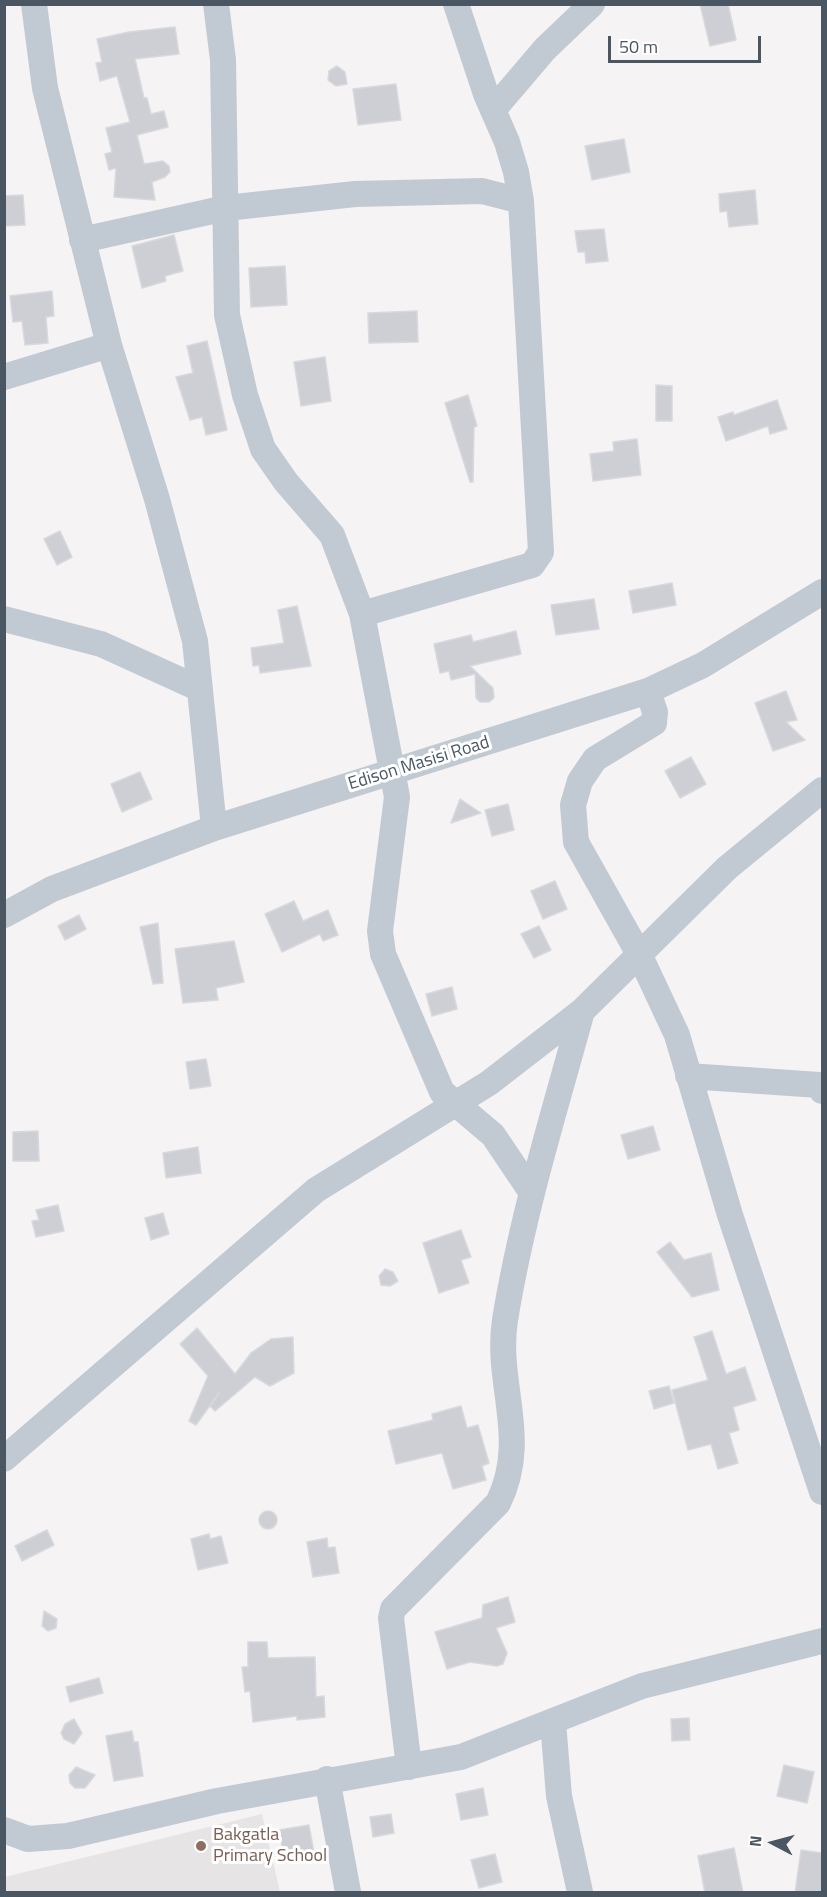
<!DOCTYPE html>
<html>
<head>
<meta charset="utf-8">
<style>
	body { margin:0 }
	#map { position:relative; width:827px; height:1897px; overflow:hidden; background:#f5f3f3; font-family:"Titillium Web",sans-serif }
	canvas { display:block }
	.frame { position:absolute; inset:0; border:6px solid #4a5661; pointer-events:none }
	.north { position:absolute; left:743px; top:1813px; width:60px; height:60px; -webkit-text-stroke:4px #fff; paint-order:stroke; rotate:276deg; font-size:16px; font-weight:700; line-height:24px; text-align:center; color:#4a5661 }
	.north::after { content:''; display:block; margin:auto; width:21px; height:27px; background:#4a5661; clip-path:polygon(50% 0,100% 100%,50% 72%,0 100%) }
	.scale { position:absolute; left:608px; top:36px; width:153px; height:27px; box-sizing:border-box; border:3px solid #4a5661; border-top:0; padding-left:8px; font-size:18px; line-height:21px; white-space:nowrap; color:#4a5661; -webkit-text-stroke:4px #fff; paint-order:stroke }
</style>
</head>
<body>
<div id="map">
<canvas width="827" height="1897"></canvas>
<div class="frame"></div>
<div class="north">N</div>
<div class="scale">50 m</div>
</div>
<script>
const c = document.querySelector('canvas').getContext('2d');
c.lineJoin = 'round';
function paint(path, color) { c.fillStyle = color; c.fill(path, 'evenodd'); }
function trace(path, color, width, dash) { c.strokeStyle = color; c.lineWidth = width; c.lineCap = dash ? 'butt' : 'round'; c.setLineDash(dash || []); c.stroke(path); }
function drawText(font, color, halo, rows, align = 'center') {
  c.font = font + ' "Titillium Web",sans-serif'; c.lineWidth = 6; c.setLineDash([]); c.textBaseline = 'middle'; c.strokeStyle = halo; c.fillStyle = color; for (const [text, x, y, turn = 0] of rows) {
    c.save(); c.translate(x, y); c.rotate((+turn || 0) * Math.PI / 180); c.textAlign = isNaN(turn) ? turn : align; if (halo) c.strokeText(text, 0, 0); c.fillText(text, 0, 0); c.restore();
  }
}
const education = new Path2D(`
	M262 1814 280 1892H5V1877Z`);
const building = new Path2D(`
	M700 4H728L736 40 710 46Z
	M175 27 179 54 135 59 144 98H147L151 114 164 111 168 127 137 135 144 164 163 161 169 166 170 172 165 177 152 182 155 200 114 197 116 168 109 170 105 154 112 152 106 128 130 122 117 76 100 81 96 63 102 62 97 39 129 32Z
	M337 66 345 72 347 84 336 86 328 80 329 71Z
	M396 84 401 120 358 125 353 89Z
	M624 139 630 172 592 180 585 146Z
	M755 190 758 224 729 227 727 211 720 212 719 194Z
	M23 195 25 225 4 226V196Z
	M604 229 608 261 586 263 585 252H578L575 231Z
	M174 235 183 271 165 276 166 281 142 288 132 246Z
	M285 266 287 305 251 307 249 268Z
	M52 291 54 316 46 317 48 343 25 345 22 321 13 322 10 296Z
	M417 311 418 342 369 343 368 313Z
	M207 341 227 430 206 435 202 417 190 420 176 377 193 373 187 346Z
	M325 357 331 401 301 406 294 362Z
	M656 385 672 386V421H656Z
	M468 395 477 426 474 427 473 482H470L445 403Z
	M777 400 787 429 770 434 768 426 726 441 718 417 733 412 734 415Z
	M637 439 641 475 593 481 590 454 614 451 613 442Z
	M60 531 72 557 57 565 44 539Z
	M672 583 676 605 633 613 629 591Z
	M594 599 599 629 556 635 551 605Z
	M297 606 311 666 260 673 259 665 253 666 251 648 284 643 278 610Z
	M516 631 521 654 470 666 493 688 494 698 489 702H480L476 698 475 674 451 680 449 671 440 673 434 644 471 635 473 642Z
	M786 691 797 720 786 722 805 740 773 751 755 703Z
	M691 757 706 784 680 798 665 771Z
	M140 772 152 799 122 812 111 784Z
	M460 799 481 813 451 823Z
	M508 804 514 830 492 836 485 810Z
	M555 881 567 909 543 919 531 891Z
	M294 901 303 921 328 910 338 935 323 941 320 934 282 952 265 914Z
	M79 915 86 929 65 940 58 926Z
	M158 923 163 983 153 984 140 927Z
	M539 926 551 950 534 958 521 934Z
	M234 941 244 982 216 988 218 1000 183 1003 175 949Z
	M452 987 457 1009 432 1016 426 994Z
	M206 1059 211 1086 190 1089 186 1062Z
	M653 1126 660 1150 628 1159 621 1135Z
	M38 1131 39 1161H13V1132Z
	M198 1147 201 1173 166 1178 163 1153Z
	M58 1205 64 1231 36 1237 32 1221 39 1220 36 1210Z
	M163 1213 169 1234 151 1240 145 1218Z
	M461 1230 471 1257 461 1260 469 1283 439 1293 423 1243Z
	M670 1242 684 1260 711 1253 719 1290 692 1297 657 1252Z
	M385 1269 393 1272 398 1281 390 1286 381 1285 379 1276Z
	M197 1328 235 1374 251 1353 271 1339 293 1337 294 1373 270 1386 255 1377 215 1411 210 1406 219 1393 196 1425 189 1421 208 1376 180 1344Z
	M712 1331 726 1374 745 1367 756 1400 733 1407 739 1430 729 1433 738 1463 718 1469 711 1444 688 1450 672 1390 708 1380 694 1337Z
	M669 1386 674 1403 654 1409 649 1391Z
	M461 1406 467 1428 478 1425 489 1463 482 1466 486 1480 453 1489 442 1453 396 1464 388 1431 433 1420 432 1414Z
	M259 1520a9 9 0 1 1 18 0a9 9 0 1 1-18 0Z
	M47 1530 54 1545 22 1561 15 1546Z
	M209 1534 210 1539 221 1536 228 1563 198 1570 191 1539Z
	M327 1538 328 1548 335 1547 339 1573 313 1577 307 1542Z
	M508 1597 515 1622 496 1628 507 1653 503 1664 497 1666 470 1662 447 1669 435 1632 482 1618 483 1605Z
	M44 1611 57 1619 56 1628 48 1631 42 1626Z
	M248 1642H267L268 1658 315 1657 316 1697 324 1696 325 1717 297 1720V1716L253 1722 250 1691 245 1692 242 1667H248Z
	M99 1678 103 1693 70 1702 66 1687Z
	M689 1718 690 1740 672 1741 671 1719Z
	M74 1719 82 1733 74 1744 64 1739 61 1733 65 1724Z
	M132 1731 134 1742H138L143 1776 114 1781 106 1736Z
	M784 1765 814 1772 807 1803 777 1796Z
	M76 1767 95 1775 85 1788H75L70 1783 69 1775Z
	M483 1788 488 1815 461 1820 456 1794Z
	M391 1814 394 1833 373 1837 370 1817Z
	M309 1825 314 1853 284 1858 279 1830Z
	M734 1848 743 1893H705L698 1856Z
	M801 1850 822 1853V1893H795Z
	M495 1854 502 1882 479 1888 471 1860Z`);
const minor = new Path2D(`
	M34 4 45 88 109 345 157 499 195 641 214 828
	M216 4 223 60 227 315 245 395 263 449 286 482 332 535 362 614 397 797 380 931 383 954 442 1092 493 1135 532 1193
	M493 110 545 49 592 4
	M82 240 226 208 355 194 482 191 521 201
	M4 377 109 345
	M362 614 532 565 541 552 521 201 516 172 507 142 486 94 456 4
	M4 619 101 644 200 689
	M648 691 655 712 654 723 595 759 580 781 573 805 576 842 640 956 677 1035 730 1215 822 1492
	M4 915 52 889 214 828 648 691 703 665 822 592
	M688 1076 819 1085 822 1091
	M4 1459 316 1190 489 1083 582 1011 727 868 822 790
	M553 1722 559 1796 580 1892
	M409 1767 391 1618 393 1609 498 1503C530 1439 495 1384 505 1320 522 1215 554 1113 582 1011
	M327 1779 348 1892
	M4 1830 28 1839 68 1836 217 1801 461 1757 642 1686 822 1641`);
const markers = [
	[201,1846,6,"#8d6e63"]
];
const streetNames = [
	["Edison Masisi Road",419,764,-17]
];
const educationNames = [
	["Bakgatla",213,1836],
	["Primary School",213,1857]
];
paint(education, '#e6e4e5');
paint(building, '#cdcfd5');
trace(building, '#d7d9de', 1.5);
trace(minor, '#c1cad2', 26);
for (const [x, y, r, color] of markers) { const dot = new Path2D(); dot.arc(x, y, r, 0, 2 * Math.PI); c.fillStyle = color; c.fill(dot); trace(dot, '#fff', 2); }
drawText('18px', '#4a5661', '#fff', streetNames);
drawText('18px', '#785e54', '#fff', educationNames, 'left');
</script>
</body>
</html>
